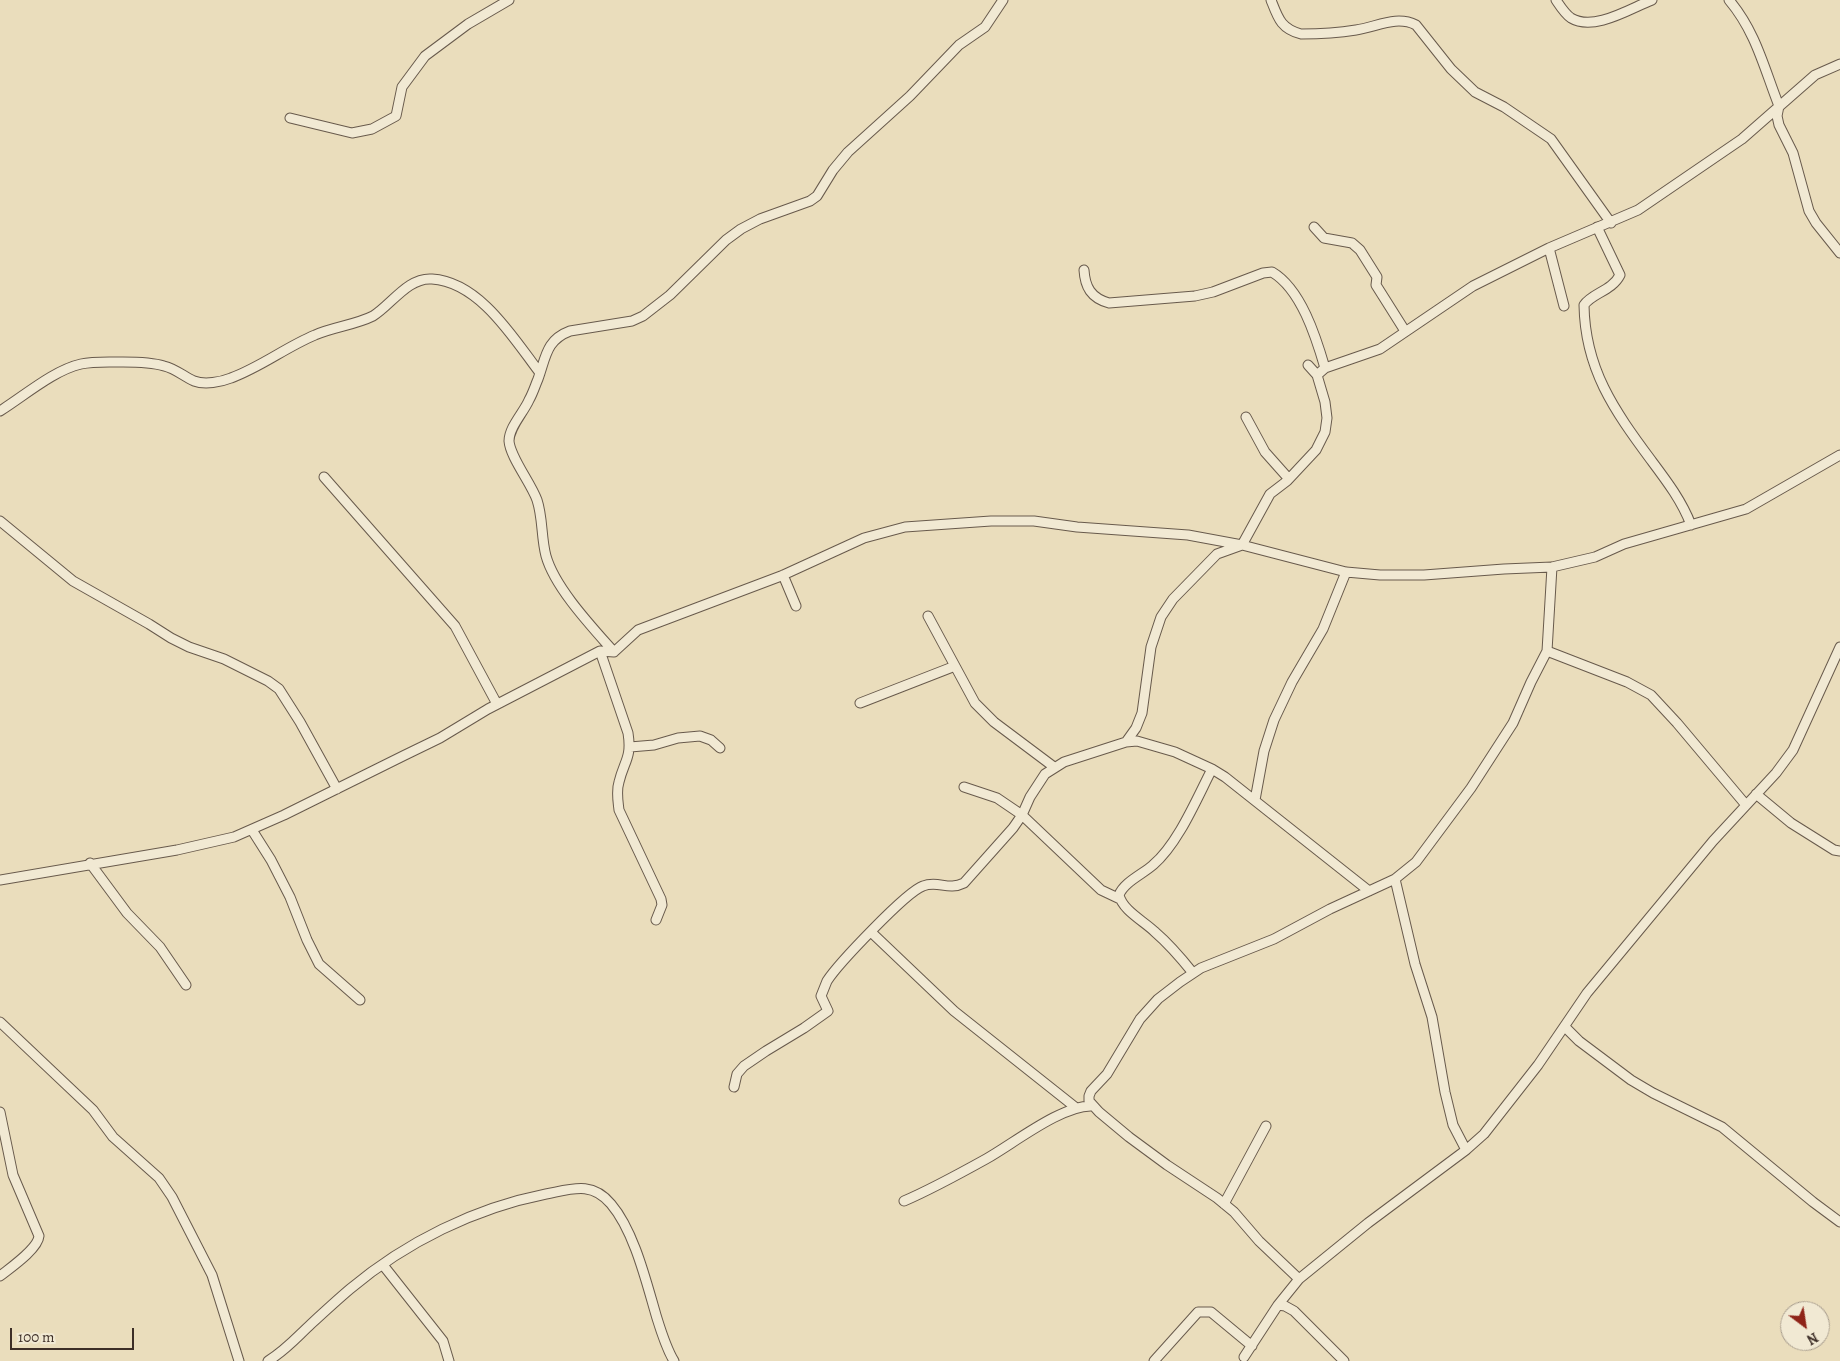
<!DOCTYPE html>
<html>
<head>
<meta charset="utf-8">
<style>
	body { margin:0 }
	#map { position:relative; width:1840px; height:1361px; overflow:hidden; background:#eaddbc; font-family:Alegreya,serif }
	canvas { display:block }
	.north { position:absolute; left:1780px; top:1301px; width:50px; height:50px; box-sizing:border-box; background:#f1e9d3; border:1px solid #a99e8e; border-radius:50%; rotate:149deg; font-size:14px; font-weight:700; line-height:20px; text-align:center; color:#3d2e27 }
	.north::after { content:''; display:block; margin:auto; width:18px; height:22px; background:#8f2418; clip-path:polygon(50% 0,100% 100%,50% 72%,0 100%) }
	.scale { position:absolute; left:10px; top:1328px; width:124px; height:22px; box-sizing:border-box; border:2px solid #3d2e27; border-top:0; padding-left:6px; font-size:15px; line-height:18px; white-space:nowrap; color:#3d2e27; -webkit-text-stroke:4px #f1e9d3; paint-order:stroke }
</style>
</head>
<body>
<div id="map">
<canvas width="1840" height="1361"></canvas>
<div class="north">N</div>
<div class="scale">100 m</div>
</div>
<script>
const c = document.querySelector('canvas').getContext('2d');
c.lineJoin = 'round';
function trace(path, color, width, dash) { c.strokeStyle = color; c.lineWidth = width; c.lineCap = dash ? 'butt' : 'round'; c.setLineDash(dash || []); c.stroke(path); }
const street = new Path2D(`
	M1271 0C1278 18 1281 29 1301 34 1320 34 1338 33 1356 30 1377 27 1396 15 1416 25L1451 69 1475 92 1504 107 1551 139 1611 223
	M1556 0C1560 6 1565 14 1571 18 1594 32 1631 8 1652 0
	M1729 0C1756 32 1764 68 1779 106L1777 116 1779 125 1793 153 1809 211 1816 223 1840 253
	M290 118 352 133 372 129 396 116 402 87 425 56 468 24 509 0
	M1314 227 1324 238 1352 243 1360 250 1377 277 1376 285 1405 331
	M1597 227 1620 275C1612 291 1592 293 1584 305 1585 369 1614 410 1651 460 1666 480 1682 501 1691 525
	M1549 248 1564 306
	M1084 270C1085 287 1091 298 1109 303L1195 296 1213 292 1263 273 1272 272C1301 289 1316 337 1325 368L1317 375 1325 402 1327 418 1325 432 1316 450 1287 481 1270 494 1242 545 1217 554 1173 599 1161 617 1151 647 1142 713 1136 728 1126 742
	M1308 365 1317 375
	M1325 368 1380 349 1473 286 1549 248 1638 210 1742 139 1815 75 1840 64
	M0 411C24 396 54 370 81 364 94 361 109 362 123 362 136 362 151 362 164 366 176 369 183 376 194 381 205 385 221 382 231 378 261 367 286 347 315 335 333 327 355 325 373 316 391 305 408 277 432 279 480 282 514 339 540 373
	M1246 417 1265 452 1289 479
	M324 477 455 626 497 704
	M0 521 73 581 149 624 171 638 189 647 224 659 268 681 279 689 300 722 337 789
	M783 575 796 606
	M928 616 975 703 994 722 1054 767
	M600 651 628 733C632 758 624 761 619 782 616 791 618 801 619 810L661 899 662 905 656 920
	M1547 651 1627 682 1651 695 1677 723 1746 805
	M614 652C592 627 555 588 546 556 541 537 543 518 537 500 531 483 510 457 509 441 509 427 524 412 529 400 533 393 535 386 538 379 546 357 546 340 570 331L632 321 643 316 670 295 726 240 741 229 760 219 810 201 817 196 833 170 848 152 910 96 959 45 985 27 1003 0
	M860 703 955 666
	M630 747 654 745 678 738 700 736 711 740 720 748
	M964 787 997 798 1022 815 1101 890 1120 899
	M1756 794 1791 823 1834 850 1840 851
	M1255 800 1264 751 1274 720 1292 682 1323 629 1346 572
	M252 830 271 860 290 897 307 940 319 964 360 1000
	M90 863 127 913 160 947 186 985
	M1395 879 1415 964 1432 1017 1445 1092 1453 1125 1466 1150
	M0 880 177 850 234 837 284 815 405 755 440 738 488 709 600 651 614 652 638 630 781 576 864 538 905 527 991 521H1034L1077 527 1188 535 1242 545 1346 572 1380 575H1424L1504 569 1552 567 1595 557 1624 544 1746 509 1840 455
	M871 932 954 1011 1075 1107
	M1193 973C1181 958 1169 944 1155 932 1144 921 1123 911 1119 895 1124 882 1143 874 1153 865 1178 844 1197 798 1212 769
	M0 1022 93 1110 113 1137 159 1178 172 1197 212 1275 239 1361
	M1565 1027 1579 1041 1631 1080 1653 1093 1722 1127 1813 1202 1840 1222
	M734 1087 737 1074 744 1066 766 1051 804 1028 828 1011 821 996C823 991 825 986 827 981 838 964 906 892 923 886 938 880 948 891 964 883L1013 828 1022 815 1030 797 1045 774 1064 762 1126 742 1137 741 1175 752 1212 769 1225 777 1369 891
	M0 1112 13 1175 39 1236C38 1249 10 1268 0 1276
	M904 1201C932 1189 959 1174 986 1159 1013 1144 1063 1104 1093 1106
	M1224 1204 1266 1126
	M383 1265 443 1341 449 1361
	M1299 1279 1259 1241 1234 1212 1217 1198 1167 1165 1129 1137 1099 1112 1089 1101V1096L1091 1091 1107 1074 1140 1019 1158 999 1180 982 1201 968 1274 939 1330 909 1395 879 1416 862 1471 788 1513 723 1531 682 1547 651 1552 567
	M1278 1305 1285 1306 1294 1311 1344 1361
	M1244 1357 1278 1305 1299 1279 1368 1223 1466 1150 1484 1134 1538 1065 1587 993 1713 841 1776 773 1793 750 1840 647
	M268 1361C286 1350 296 1338 311 1324 324 1312 337 1300 350 1289 406 1242 475 1208 546 1194 572 1189 592 1181 611 1204 634 1231 646 1281 656 1315 661 1331 666 1348 674 1361
	M1154 1361 1198 1312H1211L1252 1346`);
trace(street, '#685a4c', 11);
trace(street, '#f1e9d3', 9);
</script>
</body>
</html>
